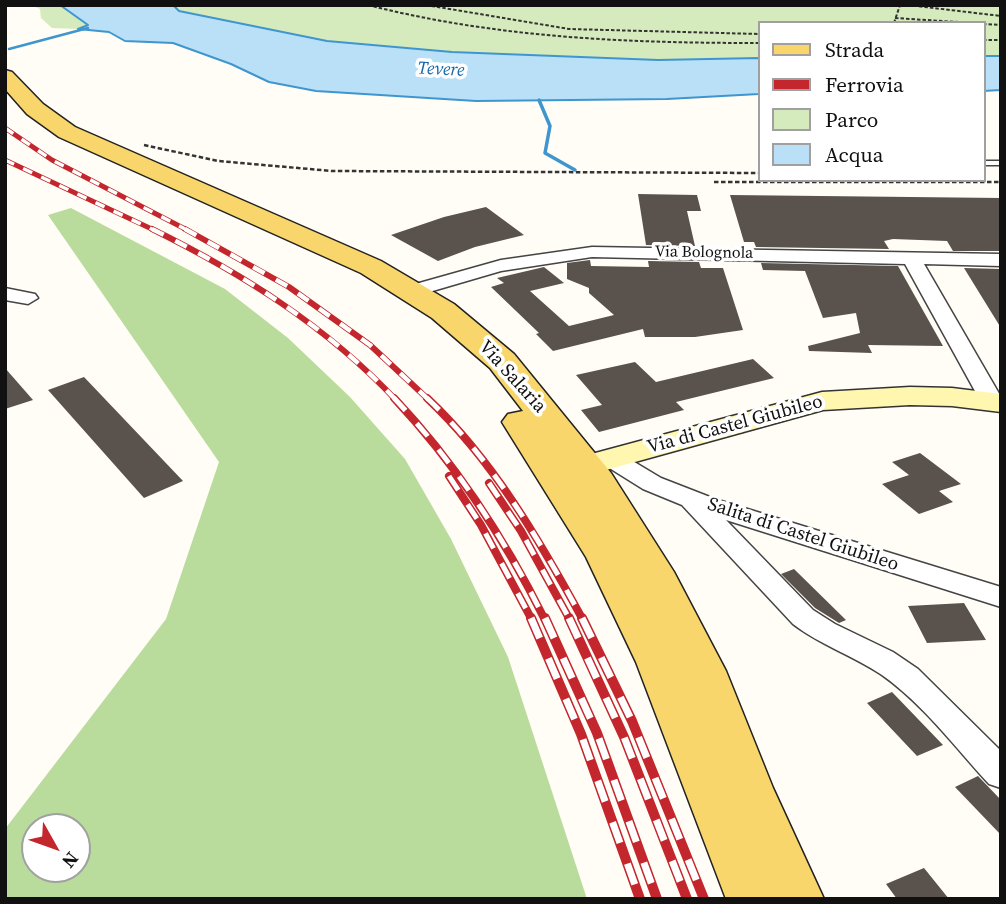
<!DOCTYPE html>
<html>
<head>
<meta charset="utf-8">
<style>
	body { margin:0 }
	#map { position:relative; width:1006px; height:904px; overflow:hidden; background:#fffdf5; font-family:"Source Serif 4",serif }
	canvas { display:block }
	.frame { position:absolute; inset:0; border:7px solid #111; pointer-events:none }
	.legend { position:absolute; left:758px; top:21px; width:228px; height:161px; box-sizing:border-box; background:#fff; border:2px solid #a0a0a0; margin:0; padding:9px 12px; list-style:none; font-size:21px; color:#111 }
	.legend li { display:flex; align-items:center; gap:14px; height:35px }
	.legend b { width:35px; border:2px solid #a0a0a0 }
	.north { position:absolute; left:21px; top:813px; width:70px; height:70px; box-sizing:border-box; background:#fff; border:2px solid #a0a0a0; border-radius:50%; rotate:130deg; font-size:19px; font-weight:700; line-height:28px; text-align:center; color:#111 }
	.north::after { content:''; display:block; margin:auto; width:24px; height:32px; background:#c4262e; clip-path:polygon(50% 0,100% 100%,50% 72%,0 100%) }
</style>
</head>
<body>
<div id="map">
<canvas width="1006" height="904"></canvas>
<div class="frame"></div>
<ul class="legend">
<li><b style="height:9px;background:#f9d66b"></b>Strada</li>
<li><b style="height:9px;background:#c4262e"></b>Ferrovia</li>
<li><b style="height:19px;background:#d5ebbd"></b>Parco</li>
<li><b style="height:19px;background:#b9e0f7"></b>Acqua</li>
</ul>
<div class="north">N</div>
</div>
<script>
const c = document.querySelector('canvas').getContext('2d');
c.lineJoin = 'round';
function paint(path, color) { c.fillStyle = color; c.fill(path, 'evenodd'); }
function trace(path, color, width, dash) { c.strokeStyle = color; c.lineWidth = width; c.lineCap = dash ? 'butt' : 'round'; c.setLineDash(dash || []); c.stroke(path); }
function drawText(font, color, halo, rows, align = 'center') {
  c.font = font + ' "Source Serif 4",serif'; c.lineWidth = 7; c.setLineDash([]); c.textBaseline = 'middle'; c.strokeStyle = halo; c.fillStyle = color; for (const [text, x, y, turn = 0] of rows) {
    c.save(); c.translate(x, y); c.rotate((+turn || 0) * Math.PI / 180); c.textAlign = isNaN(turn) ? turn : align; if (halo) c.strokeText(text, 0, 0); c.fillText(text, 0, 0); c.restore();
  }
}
const green = new Path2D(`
	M31 5H60L88 25 78 29 52 28 41 18 40 9Z
	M173 5H1001V56H983V23H759V58L658 60 452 52 327 41 179 11Z`);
const forest = new Path2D(`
	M71 208 225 289 288 338 350 397 405 459 451 539 508 657 587 899H5V829L166 619 219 462 48 215ZM35 827H77V869H35Z`);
const water = new Path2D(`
	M60 5H173L179 11 327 41 452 52 658 60 759 58V94L667 99 476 101 316 91 269 82 231 64 173 43 125 41 109 32 78 29 88 25Z
	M983 56H1001V90L983 91Z`);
const streamFar1 = new Path2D(`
	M9 49 88 28`);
const stream = new Path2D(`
	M539 100 550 126 545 153 575 170`);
const building = new Path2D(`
	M638 194 697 195 701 211H687L695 246 646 245Z
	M730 195 1001 198V251H953L947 241 893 239 884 241 889 249 756 247 754 242H744Z
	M486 207 524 235 475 247 438 261 391 235 444 217Z
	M590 260 591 266 649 267 648 261 699 262 701 268H723L743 330 695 337H645L643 329 553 351 536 334 539 333 491 287 504 283 497 278 544 267 564 283 530 291 569 326 614 315 589 293V288L567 279V263Z
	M761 263 898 266 943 346 868 345 872 353 809 351 808 346 860 333 856 313 823 318 805 271 763 270Z
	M964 268 1001 269V328Z
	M753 359 774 378 676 402 684 410 599 432 581 410 602 405 576 375 635 362 656 382Z
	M5 368 33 400 5 409Z
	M84 377 183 481 144 498 48 390Z
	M920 453 961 484 939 491 953 502 919 514 882 484 909 475 892 462Z
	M794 569 846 620 839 623 815 608 781 574Z
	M964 603 986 640 927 643 908 606Z
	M892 692 943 745 917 756 867 703Z
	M978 776 1001 800V835L955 787Z
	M924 868 949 899H897L886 884Z`);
const pathFar1 = new Path2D(`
	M368 5C497 38 626 43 759 43
	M426 5 569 29 759 34
	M908 5 1001 16
	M895 18 973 23
	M894 23 900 5
	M983 24 1001 25
	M983 40H1001`);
const path = new Path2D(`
	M144 145 218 161 332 171 759 173
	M714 182H1001`);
const lane = new Path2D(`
	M983 161H1001V165H983Z`);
const street = new Path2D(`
	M592 247 1001 254V266L924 264 1001 397V406L992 409 984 407 981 402 905 264 592 257 501 271 412 297 402 291 405 287 501 260Z
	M5 288 35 294 38 298 28 304 5 300Z
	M612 452 621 454 661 478 715 499 1001 587V607L726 520 813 610 835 624 893 652 918 669 1001 751V788L989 784C955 747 923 704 882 675 854 656 820 645 793 624L682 505 643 489 603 464 600 459 603 454Z`);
const secondary = new Path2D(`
	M910 387 952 388 1001 394V412L952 406 910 405 823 410 559 483 547 480 542 473 547 466 822 392Z`);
const primary = new Path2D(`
	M5 70 12 72 43 104 75 127 381 261 454 304 514 354 611 473 674 572 726 671 773 788 824 899H726L636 662 586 557 502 422 508 414 523 411 490 368 432 318 361 273 59 137 27 114 5 89Z`);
const railFar3 = new Path2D(`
	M5 128 52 160 189 231
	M5 160 156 231`);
const railFar2 = new Path2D(`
	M152 229C243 274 326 326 396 400
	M185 229 289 287 370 345 429 400`);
const railFar1 = new Path2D(`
	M394 398C456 464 505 539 545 620
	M427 398C493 460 540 541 583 620
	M449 476 481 525 532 620
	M489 483 521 531 570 620`);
const rail = new Path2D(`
	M531 618 581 734 640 899
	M545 618 597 733 657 899
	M569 618 624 737 687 899
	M582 618 632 721 704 899`);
const farStreetnames = [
	["Via Bolognola",704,253,1]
];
const farWaternames = [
	["Tevere",441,70,3]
];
const streetNames = [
	["Via Salaria",512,377,48],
	["Via di Castel Giubileo",735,425,-15],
	["Salita di Castel Giubileo",803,535,18]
];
paint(green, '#d5ebbd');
paint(forest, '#b9dc9c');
paint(water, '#b9e0f7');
trace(water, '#3f96cf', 2);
trace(streamFar1, '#3f96cf', 2.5);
trace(stream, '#3f96cf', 3.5);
paint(building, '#5a524d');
trace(lane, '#444', 3);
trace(street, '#444', 3);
trace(secondary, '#333', 3);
trace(primary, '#222', 3);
trace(pathFar1, '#333', 2, [3.5, 2]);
trace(path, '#333', 2.5, [4.5, 2.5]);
paint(lane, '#fff');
paint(street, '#fff');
paint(secondary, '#fff6b0');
paint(primary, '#f9d66b');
trace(railFar3, '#c4262e', 5);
trace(railFar2, '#c4262e', 6);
trace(railFar1, '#c4262e', 8);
trace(rail, '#c4262e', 10);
trace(railFar3, '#fff', 3.5, [10]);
trace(railFar2, '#fff', 4.5, [13]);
trace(railFar1, '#fff', 5, [17]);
trace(rail, '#fff', 7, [22]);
drawText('16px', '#111', '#fff', farStreetnames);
drawText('italic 18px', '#1768a6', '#fff', farWaternames);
drawText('19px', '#111', '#fff', streetNames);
</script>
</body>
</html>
